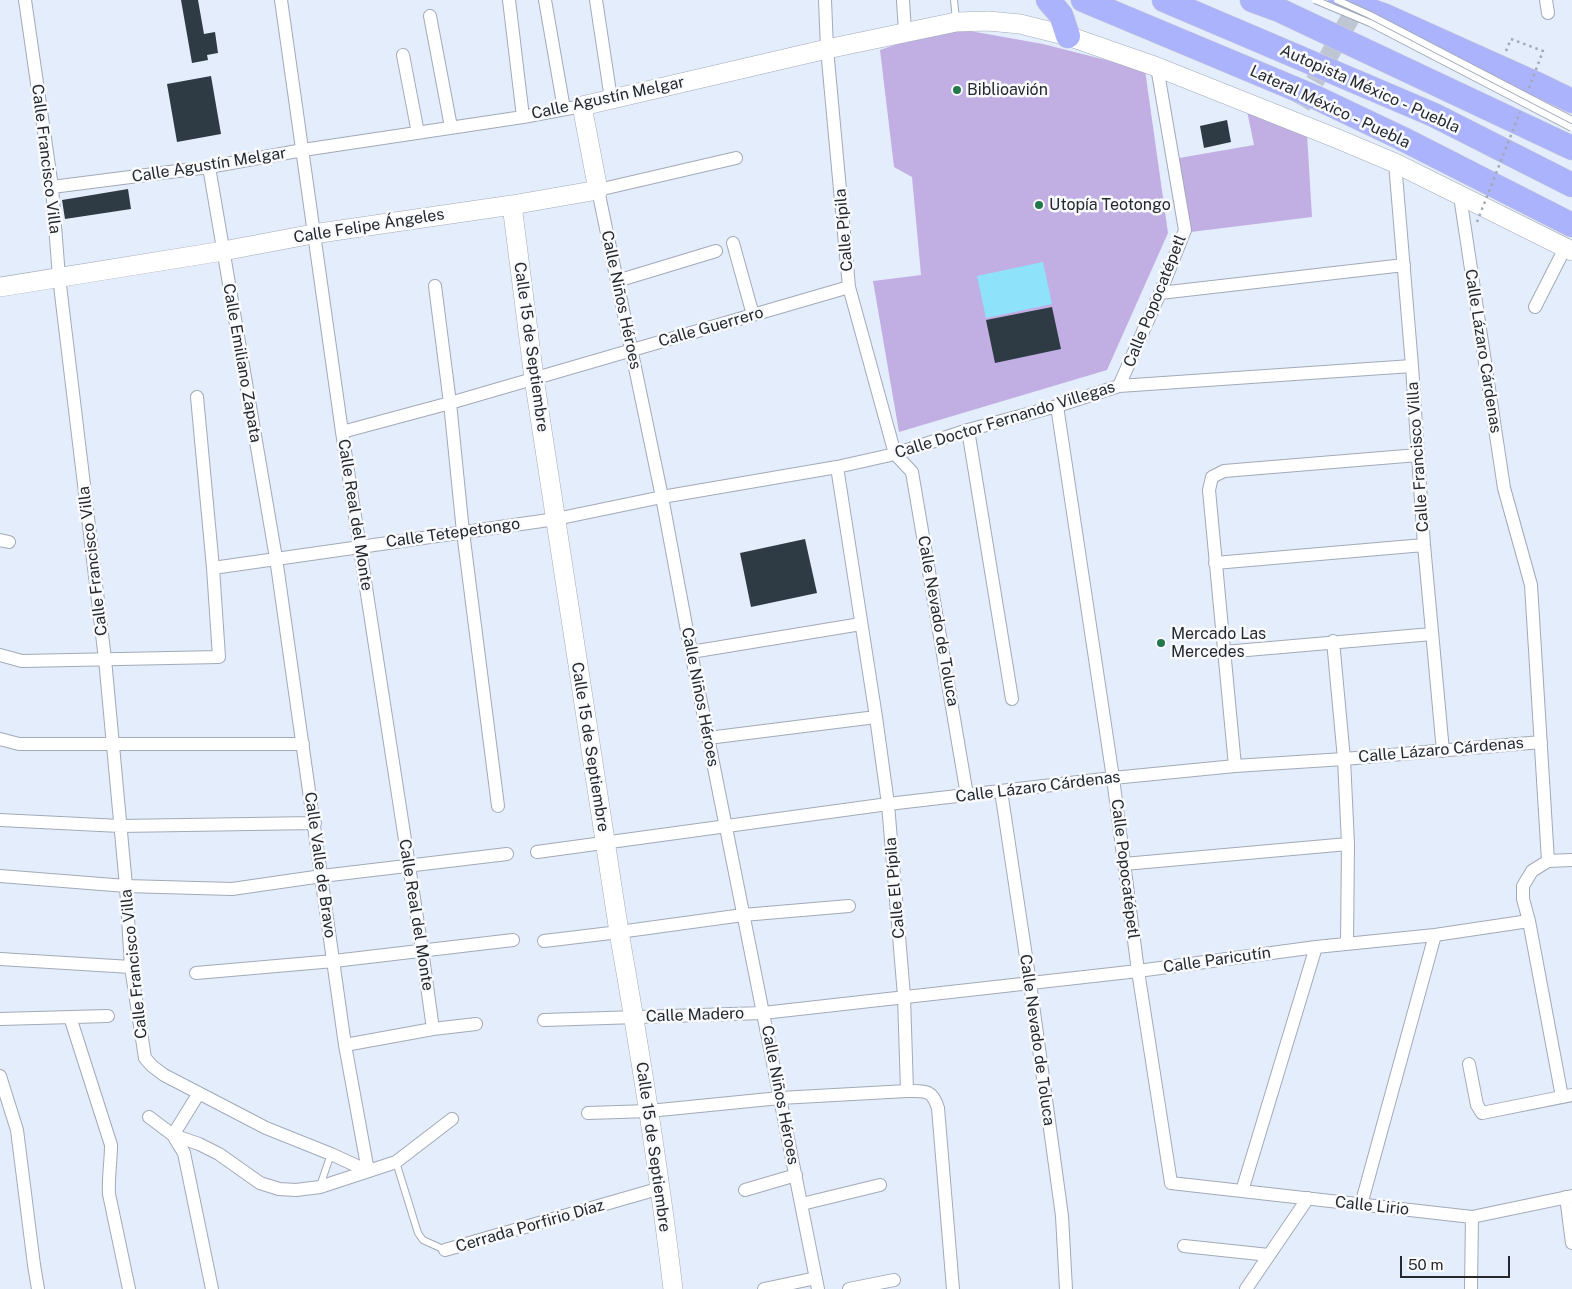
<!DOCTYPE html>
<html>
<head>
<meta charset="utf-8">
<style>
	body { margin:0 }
	#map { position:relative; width:1572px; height:1289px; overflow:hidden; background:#e4edfc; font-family:"Public Sans",sans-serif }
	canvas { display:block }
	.scale { position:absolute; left:1400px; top:1256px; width:110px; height:22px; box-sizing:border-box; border:2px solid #25292e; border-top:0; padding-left:6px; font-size:15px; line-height:18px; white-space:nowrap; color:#25292e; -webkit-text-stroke:4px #f8fafd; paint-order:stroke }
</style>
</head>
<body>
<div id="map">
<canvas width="1572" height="1289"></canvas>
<div class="scale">50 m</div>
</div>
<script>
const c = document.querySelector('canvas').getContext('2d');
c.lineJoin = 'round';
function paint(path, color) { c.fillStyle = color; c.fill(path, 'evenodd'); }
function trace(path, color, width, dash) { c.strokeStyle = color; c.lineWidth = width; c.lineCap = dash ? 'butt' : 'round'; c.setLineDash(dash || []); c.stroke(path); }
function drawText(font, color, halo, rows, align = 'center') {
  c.font = font + ' "Public Sans",sans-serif'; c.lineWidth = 5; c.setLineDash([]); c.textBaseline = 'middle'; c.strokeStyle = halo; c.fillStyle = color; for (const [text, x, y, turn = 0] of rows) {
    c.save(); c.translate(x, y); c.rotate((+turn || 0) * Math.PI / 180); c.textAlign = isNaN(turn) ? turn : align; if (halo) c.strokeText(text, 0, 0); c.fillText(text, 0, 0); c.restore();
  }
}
const green = new Path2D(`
	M954 31H970L1043 44 1145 70 1168 233 1107 370 899 432 873 281 921 275 912 177 894 167 880 50 918 37Z
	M1247 111 1307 134 1312 217 1191 232 1179 158 1254 145Z`);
const water = new Path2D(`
	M1043 262 1052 304 986 318 977 276Z`);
const building = new Path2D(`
	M181 0H198L204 34 215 32 218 53 207 55 208 60 192 63Z
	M211 76 221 134 177 142 167 84Z
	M1227 120 1231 142 1204 148 1200 126Z
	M128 189 131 209 65 219 62 200Z
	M1052 307 1061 349 995 363 986 320Z
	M805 539 817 593 751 607 740 553Z`);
const secondaryTunnel = new Path2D(`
	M1301 106 1359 2`);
const path = new Path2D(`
	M1506 51 1511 39`);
const lane = new Path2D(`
	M954 0 956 20
	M396 1162 418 1233 423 1240 445 1250
	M320 1186 331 1154`);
const street = new Path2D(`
	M25 0 52 187 59 277 105 659 126 886 131 967 145 1058 152 1066 164 1075 266 1128 331 1154 368 1171
	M281 0 342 432 422 950 433 1029
	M509 0 523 117
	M545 0 564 109
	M596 0 611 99
	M825 0 827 49 849 287 895 454 912 472 967 795
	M903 0 905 32
	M1546 0 1548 13
	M430 16 451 127
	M403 55 418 133
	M736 158 598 190 662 497 691 652 818 1289
	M1395 163 1412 366 1424 545 1443 751
	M209 167 276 558 345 1045 368 1171
	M52 187 209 167 303 150 523 117 582 106
	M1460 196 1504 488 1531 585 1548 861
	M733 243 753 315
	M617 281 716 251
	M435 286 450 403 463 532 498 806
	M1160 293 1404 265
	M1535 307 1565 248
	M1119 386 1160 293 1185 230 1157 67
	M1057 406 1113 778 1138 971 1171 1183 1472 1217 1572 1196
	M968 430 1012 699
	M342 432 450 403 849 287
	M837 467 876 717 888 804 904 996 907 1091C925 1091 932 1089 938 1108L953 1289
	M0 540 9 542
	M1215 563 1424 545
	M213 568 556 519 662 497 837 467 895 454 968 430 1057 406 1119 386 1412 366
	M1333 641 1344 759 1348 844 1347 943
	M691 652 861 624
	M1224 652 1432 634
	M0 655 22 661 219 657 213 568 197 397
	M708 738 876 717
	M0 739 19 744H303
	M1235 766 1209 490 1212 477 1224 471 1418 455
	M1001 791 1030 983 1062 1216 1066 1289
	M0 820 120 826 315 823
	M537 852 888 804 1113 778 1235 766 1344 759 1541 742
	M1124 864 1348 844
	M0 876 126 886 232 889 322 876 507 854
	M544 941 619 932 743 915 849 906
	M0 959 131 967
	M196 973 334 961 513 940
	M70 1017 111 1145C111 1162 108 1177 109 1194L129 1289
	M0 1019 108 1016
	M544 1020 763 1013 1138 971 1316 947 1435 935 1529 921
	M345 1045 433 1029 476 1024
	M1469 1064 1477 1105 1482 1113 1572 1095
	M0 1076 17 1130 34 1265 38 1289
	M1562 1097 1529 921 1523 899V886L1532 871 1548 861 1572 860
	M588 1113 649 1111 780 1098 907 1091
	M149 1117 173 1135 199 1144 219 1154 260 1183 279 1189 296 1190 320 1187 396 1162 452 1119
	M173 1135 184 1153 212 1289
	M173 1135 199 1093
	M745 1190 796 1175
	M1242 1191 1316 947
	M1566 1197 1572 1243
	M802 1204 880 1185
	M1361 1205 1435 935
	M1184 1246 1269 1255
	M445 1250 661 1188
	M764 1289 816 1278
	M849 1289 894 1280
	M1246 1289 1308 1198
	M1471 1289 1472 1217`);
const secondary = new Path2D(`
	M512 205 534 378 619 932C640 1051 659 1170 673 1289
	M0 287 223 251 313 234 512 205 598 190 582 106 827 49 956 22 988 21 1020 24 1068 36 1157 67 1338 139 1395 163 1572 251`);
const highway = new Path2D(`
	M1048 0 1061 15 1068 36
	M1083 0 1317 98 1401 138 1572 225
	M1164 0 1434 115 1572 185
	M1252 0 1279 10 1572 148
	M1340 0 1383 15 1541 86 1572 101`);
const pathBridge = new Path2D(`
	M1511 39 1543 51 1529 88
	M1477 222 1520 112`);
const laneBridge = new Path2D(`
	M1315 0 1370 23 1572 128
	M1337 0 1370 15 1572 120`);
const markers = [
	[957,90,5,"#22784b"],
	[1039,205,5,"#22784b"],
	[1161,643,5,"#22784b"]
];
const streetNames = [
	["Autopista México - Puebla",1370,89,24],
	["Calle Agustín Melgar",608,98,-12],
	["Lateral México - Puebla",1330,107,25],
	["Calle Francisco Villa",46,159,83],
	["Calle Agustín Melgar",209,165,-9],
	["Calle Felipe Ángeles",369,226,-9],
	["Calle Pípila",844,230,-95],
	["Calle Niños Héroes",621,300,78],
	["Calle Popocatépetl",1155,301,-68],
	["Calle Guerrero",711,327,-16],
	["Calle 15 de Septiembre",531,347,82],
	["Calle Lázaro Cárdenas",1483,351,81],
	["Calle Emiliano Zapata",242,363,80],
	["Calle Doctor Fernando Villegas",1005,420,-17],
	["Calle Francisco Villa",1418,457,-94],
	["Calle Real del Monte",355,515,81],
	["Calle Tetepetongo",453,533,-8],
	["Calle Francisco Villa",93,561,-97],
	["Calle Nevado de Toluca",938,621,80],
	["Calle Niños Héroes",700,697,79],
	["Calle 15 de Septiembre",590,747,81],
	["Calle Lázaro Cárdenas",1441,750,-5],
	["Calle Lázaro Cárdenas",1038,787,-7],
	["Calle Valle de Bravo",320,865,82],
	["Calle Popocatépetl",1125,869,83],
	["Calle El Pípila",895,888,-95],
	["Calle Real del Monte",416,915,81],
	["Calle Paricutín",1217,960,-8],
	["Calle Francisco Villa",134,964,-96],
	["Calle Madero",695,1015,-2],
	["Calle Nevado de Toluca",1037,1040,82],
	["Calle Niños Héroes",780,1095,79],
	["Calle 15 de Septiembre",653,1147,82],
	["Calle Lirio",1372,1206,6],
	["Cerrada Porfirio Díaz",530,1226,-16]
];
const poiNames = [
	["Biblioavión",967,90],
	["Utopía Teotongo",1049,205],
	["Mercado Las",1171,634],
	["Mercedes",1171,652]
];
paint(green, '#c1afe4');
paint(water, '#8ee3fb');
paint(building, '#2f3b44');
trace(secondaryTunnel, '#bec6d3', 19, [19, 9]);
trace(lane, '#a2aab8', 8);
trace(street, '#a2aab8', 14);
trace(secondary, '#a2aab8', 20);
trace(highway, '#cfd0d1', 25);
trace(path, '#a2a9b5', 2.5, [2.5, 4]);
trace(lane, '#fff', 6);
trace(street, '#fff', 12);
trace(secondary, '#fff', 19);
trace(highway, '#abb3fd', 24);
trace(laneBridge, '#a2aab8', 8, []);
trace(pathBridge, '#a2a9b5', 2.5, [2.5, 4]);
trace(laneBridge, '#fff', 6);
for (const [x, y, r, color] of markers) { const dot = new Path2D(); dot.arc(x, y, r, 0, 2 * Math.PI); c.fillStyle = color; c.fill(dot); trace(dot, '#f8fafd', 2); }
drawText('16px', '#25292e', '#f8fafd', streetNames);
drawText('16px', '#25292e', '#f8fafd', poiNames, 'left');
</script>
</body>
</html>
